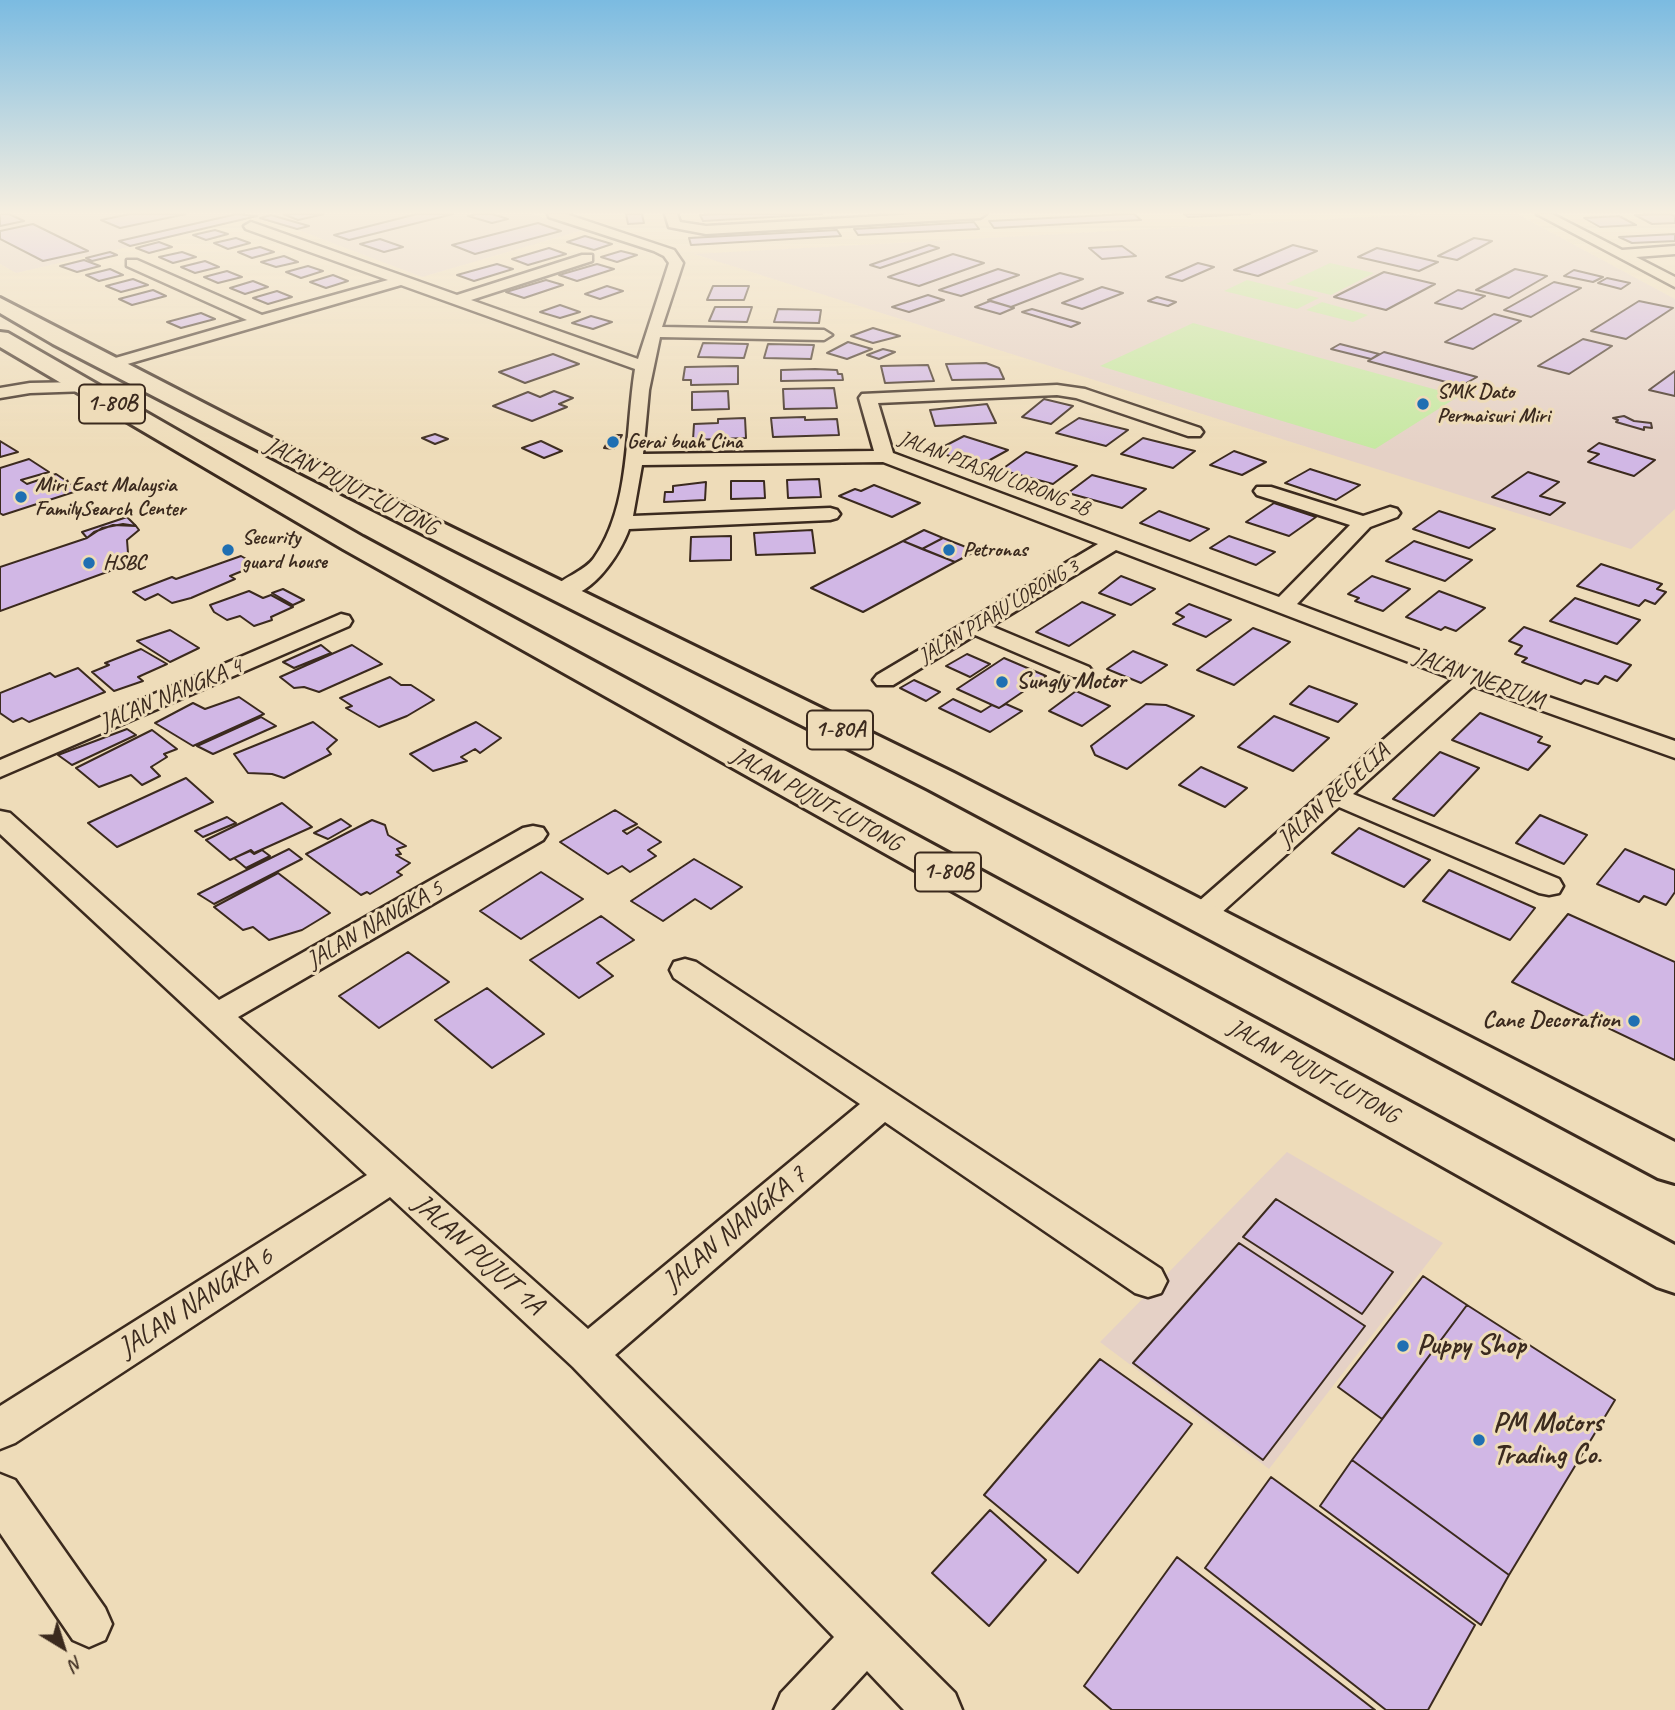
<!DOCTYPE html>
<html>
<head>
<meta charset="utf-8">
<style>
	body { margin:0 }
	#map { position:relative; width:1675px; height:1710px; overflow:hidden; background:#eedcb9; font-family:Caveat,sans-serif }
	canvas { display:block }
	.north { position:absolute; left:28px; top:1612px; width:70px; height:70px; -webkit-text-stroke:5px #eedcb9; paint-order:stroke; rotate:142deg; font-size:19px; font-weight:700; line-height:28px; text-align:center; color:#3b2a1e }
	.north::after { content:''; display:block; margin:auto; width:24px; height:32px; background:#3b2a1e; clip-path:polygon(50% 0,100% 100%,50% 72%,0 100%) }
</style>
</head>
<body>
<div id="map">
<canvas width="1675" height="1710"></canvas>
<div class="north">N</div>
</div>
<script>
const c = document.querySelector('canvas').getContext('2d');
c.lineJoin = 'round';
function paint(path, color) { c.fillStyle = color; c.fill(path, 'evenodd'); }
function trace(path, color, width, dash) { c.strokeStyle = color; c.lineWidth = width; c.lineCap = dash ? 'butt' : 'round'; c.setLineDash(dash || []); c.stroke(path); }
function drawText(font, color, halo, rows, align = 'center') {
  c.font = font + ' Caveat,sans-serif'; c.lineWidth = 6; c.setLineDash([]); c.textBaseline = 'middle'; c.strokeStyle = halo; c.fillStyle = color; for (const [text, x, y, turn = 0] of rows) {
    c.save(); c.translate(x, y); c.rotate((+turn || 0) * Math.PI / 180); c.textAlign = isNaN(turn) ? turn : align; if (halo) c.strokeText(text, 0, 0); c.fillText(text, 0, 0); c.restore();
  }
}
const built = new Path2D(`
	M0 214H531L583 230 422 277 296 229 253 218 16 273 0 264Z
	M1425 214H1517L1675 299V509L1631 549 694 254Z
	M1287 1152 1443 1243 1269 1469 1100 1342Z`);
const green = new Path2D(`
	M1330 263 1374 273 1331 295 1286 284Z
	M1247 280 1319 298 1297 309 1224 291Z
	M1322 302 1368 315 1353 322 1306 310Z
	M1193 323 1459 396 1375 449 1100 366Z`);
const building = new Path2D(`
	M0 214H9L24 221 0 226Z
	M130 214H186L120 228 101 220Z
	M237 214 257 216 130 246 119 241Z
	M283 214H324L298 220Z
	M417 214H453L349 240 334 235Z
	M476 214H492L508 219 492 223 468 216Z
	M626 214H642L644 223 628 224Z
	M720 214H822L703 221 700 215Z
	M1128 214H1134L1141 220 994 228 989 221Z
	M1184 214H1250L1188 217Z
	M1670 214 1675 216V223L1652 224 1635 215Z
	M271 215 309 226 297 229 260 218Z
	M1619 216 1636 225 1600 227 1584 218Z
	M974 222 979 229 858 235 854 229Z
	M538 223 561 231 475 254 452 245Z
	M33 224 88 251 43 261 0 239V231Z
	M215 230 228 234 206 240 193 235Z
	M837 230 841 236 691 245 689 238Z
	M1675 234V241L1632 243 1619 237Z
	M585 236 612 244 594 250 567 242Z
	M236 238 250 243 228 249 214 243Z
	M1474 238 1492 241 1457 260 1438 256Z
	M380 239 403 247 384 252 360 244Z
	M159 242 172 247 149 253 136 248Z
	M929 245 939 248 880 268 870 265Z
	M1293 245 1317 251 1258 276 1234 270Z
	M1122 246 1136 256 1102 259 1089 248Z
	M260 247 274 252 252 258 238 252Z
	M549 248 566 254 528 265 512 259Z
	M1377 248 1438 262 1419 271 1358 257Z
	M621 251 637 255 617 262 601 257Z
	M110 252 117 255 92 261 86 258Z
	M182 252 196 257 173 263 159 257Z
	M953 254 984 263 919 286 888 277Z
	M284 256 298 262 276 267 261 262Z
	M84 260 100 266 77 272 60 266Z
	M205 261 219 267 195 273 181 267Z
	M1198 263 1214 267 1182 281 1166 277Z
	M497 264 513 269 474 281 457 275Z
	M597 264 614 269 577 281 559 275Z
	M308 266 323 271 301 278 286 272Z
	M110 269 123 275 99 281 86 275Z
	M998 269 1019 275 961 296 939 290Z
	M1515 269 1547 276 1509 298 1476 290Z
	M1574 270 1603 277 1593 282 1564 276Z
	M227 271 242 277 218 283 204 277Z
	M1384 272 1435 284 1386 310 1334 297Z
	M1060 273 1083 279 1011 307 988 300Z
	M333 275 348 281 326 288 310 282Z
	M1607 278 1630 283 1621 289 1598 283Z
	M133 279 148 285 121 292 106 286Z
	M546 280 563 285 524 298 506 292Z
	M253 281 268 287 245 294 230 288Z
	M1554 282 1581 288 1531 317 1504 310Z
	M607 286 623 291 600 299 585 294Z
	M713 286H749L744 300H707Z
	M1102 287 1123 293 1082 309 1062 303Z
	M153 290 166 296 132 305 119 299Z
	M1458 290 1485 296 1462 309 1435 303Z
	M277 291 292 297 268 304 253 298Z
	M928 295 944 300 909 312 892 307Z
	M1157 297 1176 302 1168 306 1148 301Z
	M990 301 1014 308 1000 314 975 307Z
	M1639 301 1673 308 1626 339 1591 331Z
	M560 305 580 312 560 318 540 312Z
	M715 307H752L747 322 709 321Z
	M778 309 821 310 819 323 774 322Z
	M1032 309 1080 323 1071 327 1022 312Z
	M201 313 215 319 181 328 167 322Z
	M1494 314 1521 321 1473 349 1445 342Z
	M591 316 612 322 593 329 572 323Z
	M873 328 900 336 873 343 851 336Z
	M1583 339 1612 346 1569 374 1538 366Z
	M848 342 872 349 847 359 827 353Z
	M703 343 748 344 744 358 698 357Z
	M768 344 814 345 811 359 764 358Z
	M1340 344 1379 354 1371 359 1331 349Z
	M883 349 895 352 879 359 867 355Z
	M1384 352 1477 377 1461 386 1368 361Z
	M553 354 579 364 525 383 499 372Z
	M986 363 999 368 1004 379 952 380 946 364Z
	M928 365 934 381 885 383 881 366Z
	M738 366V384L691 385V380H683L685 367Z
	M815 369 837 370 838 374H842L843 380 781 381V370Z
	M1675 371V396L1649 390Z
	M834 388 837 408 784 409 783 389Z
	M554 391 573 398 559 404 567 407 532 421 493 406 528 392 540 397Z
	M728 391 729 409 692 410V392Z
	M1044 399 1073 406 1051 424 1022 417Z
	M987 404 996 423 935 426 930 410Z
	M1624 416 1634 421 1651 423 1652 428 1644 427V430L1616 422 1618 420 1613 418Z
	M805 417V420L837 419 839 435 773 437 771 418Z
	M745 418 746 438 693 440 694 424 718 423V419Z
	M1079 418 1128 430 1106 446 1056 433Z
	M435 434 448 439 435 444 422 438Z
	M612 435H622L614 449 604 448Z
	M964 436 1008 450 979 466 935 451Z
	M1143 438 1195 451 1173 468 1121 454Z
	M0 441 18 452 0 457Z
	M541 441 562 451 544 458 522 448Z
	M1599 443 1655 460 1634 476 1588 462 1599 454 1588 451Z
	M1234 451 1266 462 1242 475 1210 465Z
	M1026 452 1077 466 1053 484 1001 470Z
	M29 459 49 472 21 480 27 484 56 474 80 490 3 515 0 513V468Z
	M1310 469 1360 485 1336 500 1285 483Z
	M1528 472 1559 482 1540 496 1565 503 1550 515 1492 497Z
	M1092 475 1146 489 1122 508 1068 493Z
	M819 479 821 497 788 498 787 480Z
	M731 481H764L765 498 731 499Z
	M706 482 705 500 664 502 665 492H673V486Z
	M874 485 920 503 892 517 839 496 855 489 861 491Z
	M1274 503 1316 517 1289 536 1246 522Z
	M1159 511 1209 529 1190 541 1140 523Z
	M1439 511 1495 529 1469 548 1413 529Z
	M127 517 136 526 113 525 94 532 87 538 82 532Z
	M123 524 136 526 139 530 127 540 129 566 118 568 0 611V567L87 538 102 528Z
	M812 530 815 553 756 555 754 533Z
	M924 530 943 538 922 549 903 541Z
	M731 536V560L690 561 691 537Z
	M1229 536 1275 552 1256 565 1210 548Z
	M943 538 976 551 955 562 922 549Z
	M903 541 955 562 863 612 811 588Z
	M1414 541 1472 560 1445 581 1386 561Z
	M241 556 257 565 230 576 235 579 191 598 172 603 158 594 145 600 133 592 172 577 176 579Z
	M1601 564 1662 584 1657 589 1666 592 1655 604 1645 600 1639 606 1577 586Z
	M1121 576 1155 589 1131 605 1099 593Z
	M1372 576 1410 589 1383 611 1355 601 1359 598 1348 594Z
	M283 589 304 600 293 605 272 593Z
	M249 591 263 598 271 595 293 607 271 617 272 620 254 626 240 616 227 620 214 612 210 605Z
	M1439 591 1485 608 1456 631 1445 627 1441 630 1406 617Z
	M1575 598 1640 620 1617 644 1550 621Z
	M1082 602 1115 615 1069 646 1036 632Z
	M1189 604 1231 620 1206 637 1173 624 1184 617 1176 613Z
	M1524 627 1631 665 1617 681 1605 676 1598 684 1585 680 1581 684 1522 662 1527 658 1515 654 1522 646 1509 641Z
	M1253 628 1290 642 1234 685 1197 670Z
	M170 630 199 648 170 662 137 641Z
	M321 645 331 653 294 668 283 662Z
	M352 645 382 664 319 692 304 687 294 688 280 677Z
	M141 649 167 664 138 677 143 681 114 691 92 672 109 665 105 663Z
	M1133 651 1167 665 1141 683 1107 669Z
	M967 654 990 664 970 677 946 666Z
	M1004 658 1046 676 999 708 957 689Z
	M78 668 105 692 29 722 22 718 13 722 0 713V693L50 673 55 677Z
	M390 677 401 685H411L434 700 407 716 379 727 346 708 352 706 340 698Z
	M914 680 940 692 926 701 900 688Z
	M1309 686 1357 704 1338 722 1290 704Z
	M1076 691 1110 706 1082 726 1049 711Z
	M239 697 264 714 193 746 155 723 193 703 205 709Z
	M953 699 981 712 992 705 999 708 1006 704 1022 711 990 732 939 708Z
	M1146 704 1166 705 1194 716 1127 769 1095 755 1091 746Z
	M1480 713 1542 737 1538 742 1550 746 1528 770 1452 740Z
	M1274 716 1329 738 1293 771 1238 747Z
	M261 717 276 726 213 754 197 746Z
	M313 722 337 740 327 749 331 754 284 778 272 774 248 773 234 754Z
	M476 722 501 738 480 753 475 749 461 757 467 761 433 771 410 754Z
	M127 729 136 735 72 765 58 755Z
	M152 730 177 749 164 754 167 757 151 767 160 776 142 785 131 775 99 787 76 768Z
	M1440 752 1479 768 1434 816 1393 799Z
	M1201 767 1247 788 1225 807 1179 785Z
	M186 778 213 802 117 847 88 823Z
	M282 803 312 827 254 853 251 850 230 860 206 840Z
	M615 810 637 824 623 831 627 834 638 827 661 842 648 850 656 856 630 872 622 866 608 874 560 842Z
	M1540 815 1587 835 1564 864 1516 843Z
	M227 817 236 823 203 837 195 831Z
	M341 819 351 826 328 839 314 833Z
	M372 820 385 825 388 835 406 846 397 849 401 854 396 855 410 863 397 872 402 875 370 894 367 892 361 895 306 854Z
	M1359 828 1430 860 1404 887 1332 853Z
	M289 849 302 859 214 904 198 894Z
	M1625 849 1675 870V892L1666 905 1644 896 1639 902 1597 884Z
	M262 850 270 856 246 868 234 858 250 851 254 854Z
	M694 859 742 887 711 909 695 899 663 921 631 901Z
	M1449 870 1535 908 1510 940 1423 901Z
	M541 872 583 899 521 939 480 911Z
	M278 873 330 913 302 930 269 940 253 927 243 930 214 907Z
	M1568 914 1675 962V1060L1512 982Z
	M601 916 634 940 597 963 613 976 579 998 530 960Z
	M408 952 449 982 379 1028 339 996Z
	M487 988 544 1034 492 1068 435 1020Z
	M1276 1199 1393 1272 1362 1314 1243 1237Z
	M1239 1243 1365 1326 1263 1460 1133 1363Z
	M1423 1276 1467 1305 1382 1419 1338 1387Z
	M1467 1305 1615 1400 1509 1575 1352 1460Z
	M1100 1359 1192 1424 1078 1573 984 1495Z
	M1352 1460 1509 1575 1481 1625 1320 1506Z
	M1271 1477 1475 1625 1428 1710H1386L1205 1568Z
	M990 1510 1046 1560 989 1626 932 1573Z
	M1177 1557 1375 1710H1112L1084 1686Z`);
const street = new Path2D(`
	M548 214H566L674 250 683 263 662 327 824 330 832 335 824 340 660 337 649 390 643 454 874 451 859 398 862 394 1057 385 1085 389 1200 428 1203 432 1200 436H1188L1076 398 1057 395 878 403 893 453 1279 597 1350 525 1257 495 1254 491 1257 487H1271L1363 516 1390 507 1397 509 1400 513 1397 517 1370 527 1297 604 1477 672 1675 741V758L1473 686 1353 794 1559 879 1563 886 1559 893 1549 895 1539 893 1339 807 1210 923 1200 926 1190 923 1185 916 1190 909 1453 679 1116 550 991 626 1089 667 1093 672 1089 677H1073L975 635 893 685H877L873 680 877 675 1098 544 883 462 642 465 633 516 830 508 837 510 840 514 837 518 830 520 629 529C620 555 588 604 554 596L551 591C561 577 583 573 594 558 631 506 625 430 635 369L401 285 117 367 111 369 103 364 105 361 247 320 127 266V260H137L262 315 388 280 246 229 244 226 251 222 457 295 582 255H592V261L471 300 638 359 669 263 664 256 654 251 549 217Z
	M665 214H677L680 222 706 226 918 214H986L980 218 706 234 669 227Z
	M1537 214H1552L1622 250 1675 246V254L1636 257 1675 277V287Z
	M82 382 88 383 90 387 88 391 30 393 0 398V388L30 383Z
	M341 614 349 616 352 621 349 626 0 777V760Z
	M0 811 10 813 219 1000 523 828 533 826 543 828 547 834 543 840 238 1017 588 1329 860 1104 674 978 670 970 674 962 685 959 696 962 1161 1269 1167 1281 1161 1293 1148 1297 1135 1293 885 1122 615 1355 955 1693 962 1710H904L867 1671 831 1710H774L781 1693 834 1637 573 1367 390 1197 15 1443 0 1449V1406L367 1175 0 834Z
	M0 1474 15 1480 105 1608 112 1624 105 1640 89 1647 73 1640 0 1533Z`);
const highway = new Path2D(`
	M0 298 324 465 954 773 1675 1142V1183L1658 1178 928 789 306 475 53 344 0 313Z
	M0 332 8 333 363 537 1675 1245V1293L1657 1287 343 549 0 347Z`);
const markers = [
	[1423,404,7,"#1f6fb2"],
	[613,442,7,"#1f6fb2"],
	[21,497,7,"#1f6fb2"],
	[228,550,7,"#1f6fb2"],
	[949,550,7,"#1f6fb2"],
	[89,563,7,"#1f6fb2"],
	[1002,682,7,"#1f6fb2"],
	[1634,1021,7,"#1f6fb2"],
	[1403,1346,7,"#1f6fb2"],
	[1479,1440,7,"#1f6fb2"]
];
const farPoinames = [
	["SMK Dato",1437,392],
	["Permaisuri Miri",1437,416],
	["Gerai buah Cina",627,442],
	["Miri East Malaysia",35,485],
	["FamilySearch Center",35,509],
	["Security",242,538],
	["guard house",242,562],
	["Petronas",963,550],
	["HSBC",103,563]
];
const farStreetnames = [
	["JALAN PIASAU LORONG 2B",994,474,21],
	["JALAN PIAAU LORONG 3",999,612,-31]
];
const shields = [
	[112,404,66],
	[840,730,66],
	[948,872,66]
];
const shieldNames = [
	["1-80B",112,404],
	["1-80A",840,730],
	["1-80B",948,872]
];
const streetNames = [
	["JALAN PUJUT-LUTONG",351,487,27],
	["JALAN NERIUM",1479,679,20],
	["JALAN NANGKA 4",171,695,-23],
	["JALAN REGELIA",1334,796,-42],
	["JALAN PUJUT-LUTONG",816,800,29],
	["JALAN NANGKA 5",375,925,-30],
	["JALAN PUJUT-LUTONG",1313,1072,29]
];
const poiNames = [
	["Sungly Motor",1016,682],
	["Cane Decoration",1620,1021,"right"]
];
const nearStreetnames = [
	["JALAN NANGKA 7",735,1229,-40],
	["JALAN PUJUT 1A",478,1255,42],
	["JALAN NANGKA 6",196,1303,-33]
];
const nearPoinames = [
	["Puppy Shop",1417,1346],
	["PM Motors",1493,1424],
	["Trading Co.",1493,1456]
];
paint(built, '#e5d1c6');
paint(green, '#c5e8a1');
paint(building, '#d1b7e5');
trace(building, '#3b2a1e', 2);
trace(street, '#3b2a1e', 5);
trace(highway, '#3b2a1e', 6);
paint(street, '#eedcb9');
paint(highway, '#eedcb9');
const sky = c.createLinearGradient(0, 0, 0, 453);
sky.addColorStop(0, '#7bbbe1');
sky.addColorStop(0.47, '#f7efe0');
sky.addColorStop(1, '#f7efe000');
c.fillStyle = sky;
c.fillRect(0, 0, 1675, 453);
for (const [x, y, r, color] of markers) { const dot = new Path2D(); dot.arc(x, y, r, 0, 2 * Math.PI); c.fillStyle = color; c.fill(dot); trace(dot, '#eedcb9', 2.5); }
drawText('bold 21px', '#3b2a1e', '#eedcb9', farPoinames, 'left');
drawText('21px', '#3b2a1e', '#eedcb9', farStreetnames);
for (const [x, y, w] of shields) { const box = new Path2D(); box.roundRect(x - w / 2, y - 19.5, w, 39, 5); c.fillStyle = '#eedcb9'; c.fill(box); trace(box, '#3b2a1e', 2); }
drawText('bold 23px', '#3b2a1e', null, shieldNames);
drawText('24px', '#3b2a1e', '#eedcb9', streetNames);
drawText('bold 24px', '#3b2a1e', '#eedcb9', poiNames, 'left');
drawText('28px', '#3b2a1e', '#eedcb9', nearStreetnames);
drawText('bold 28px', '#3b2a1e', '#eedcb9', nearPoinames, 'left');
</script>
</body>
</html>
